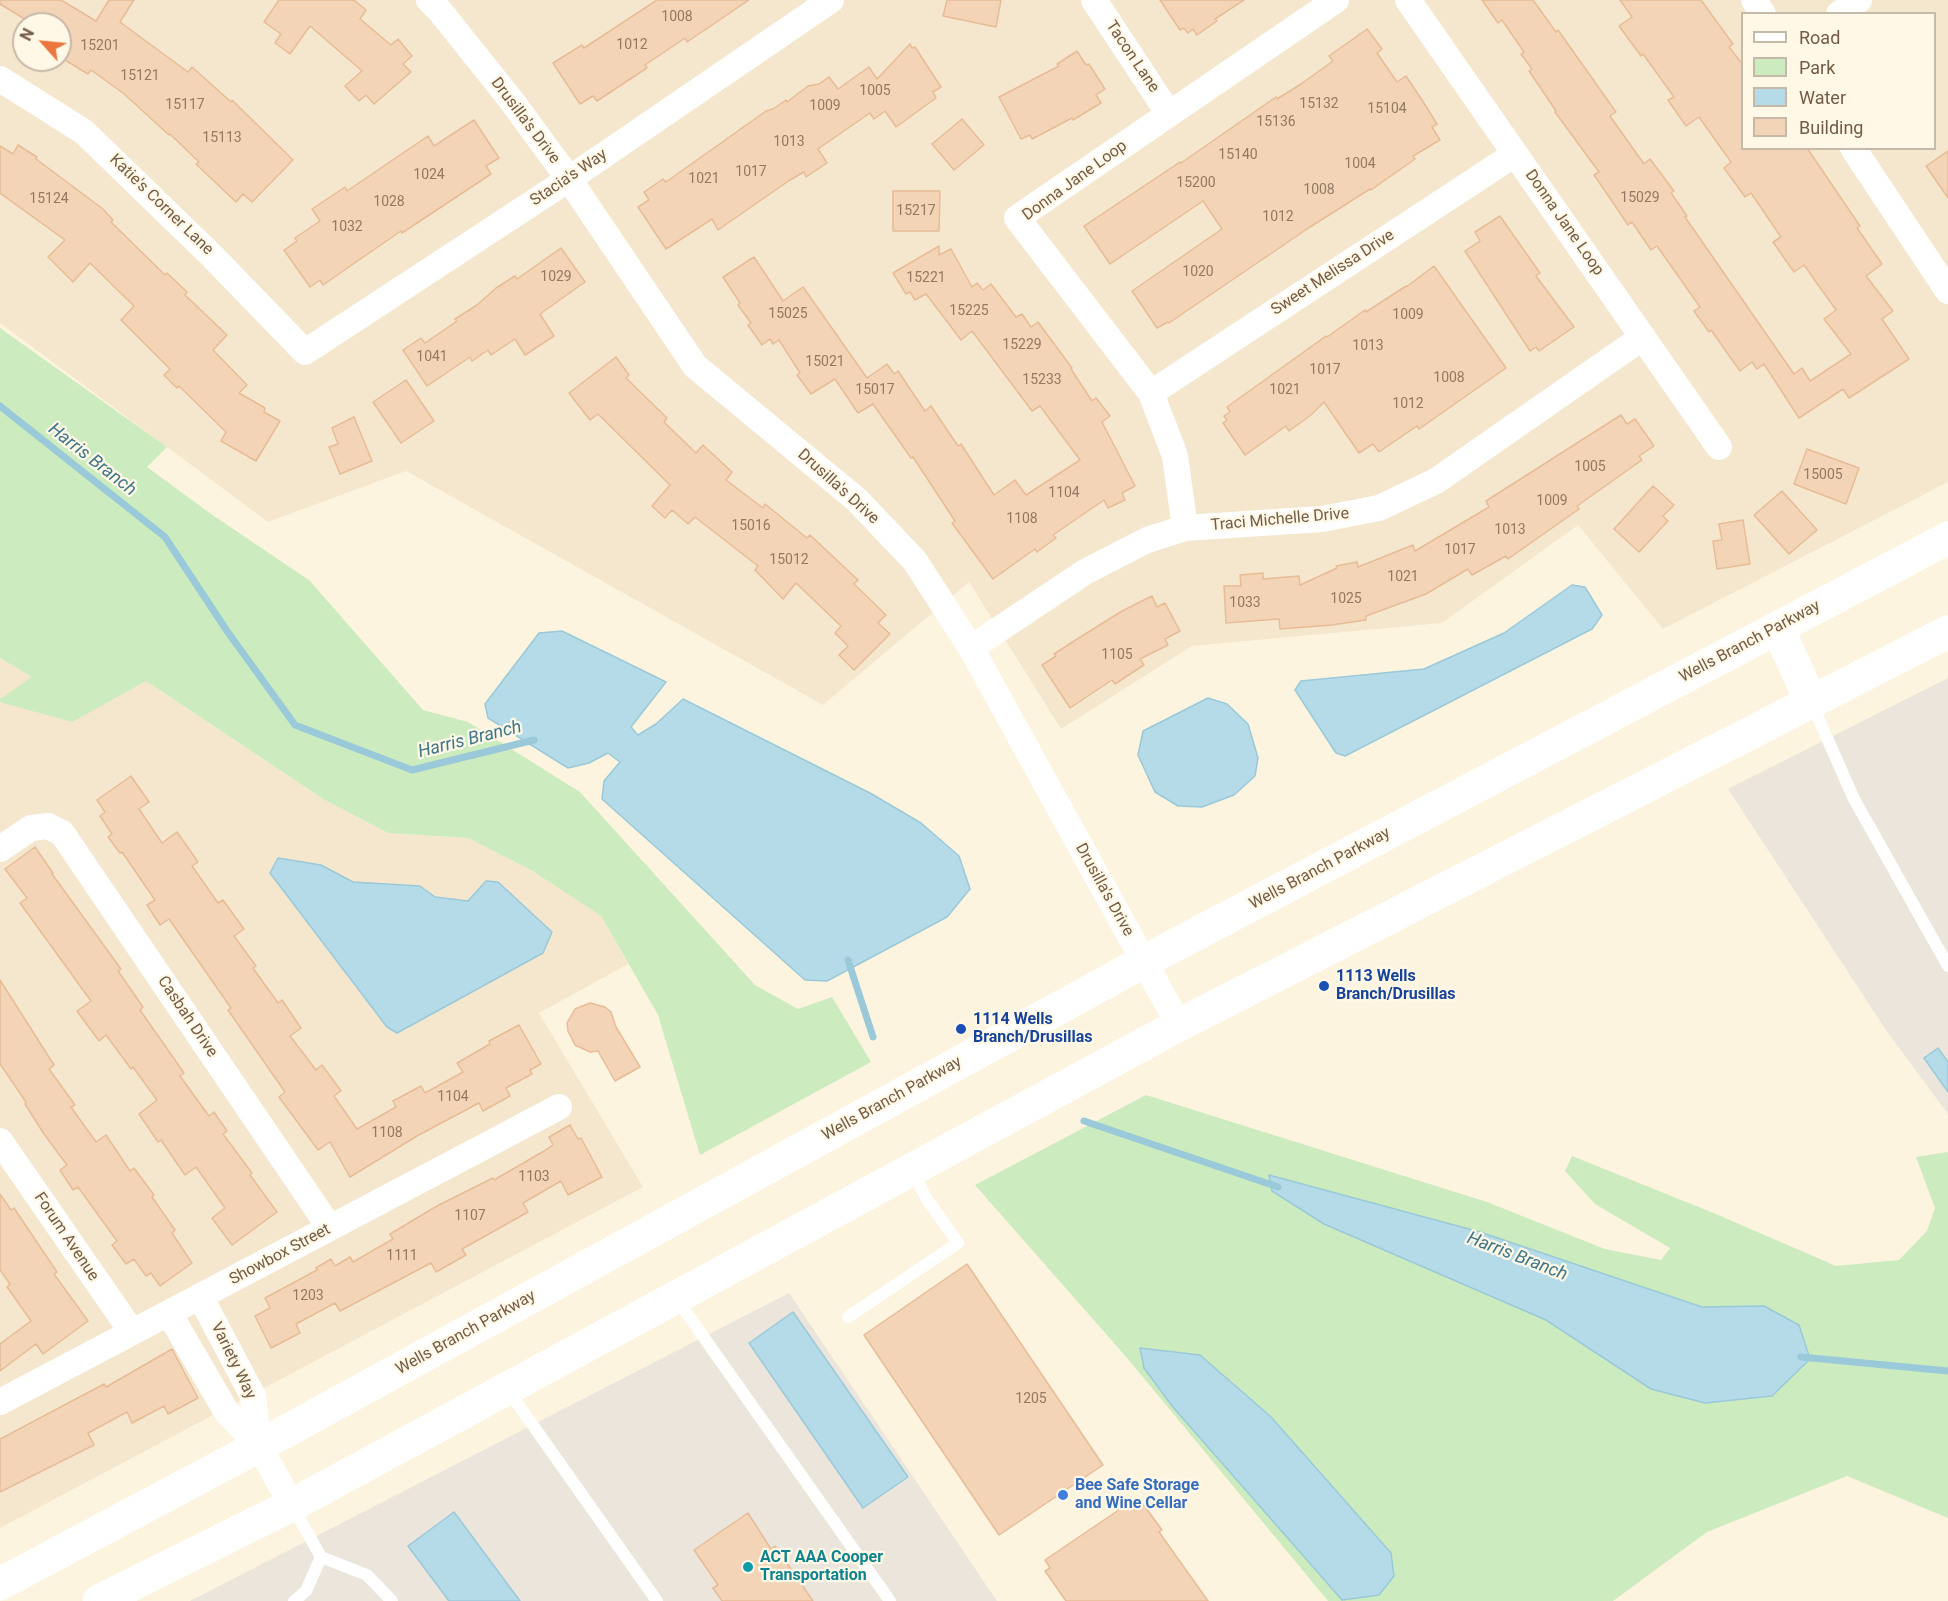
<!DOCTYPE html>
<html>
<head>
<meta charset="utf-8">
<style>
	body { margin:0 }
	#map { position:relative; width:1948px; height:1601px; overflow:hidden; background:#fdf4e0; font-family:Roboto,sans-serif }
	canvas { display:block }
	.legend { position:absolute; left:1741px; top:12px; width:195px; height:138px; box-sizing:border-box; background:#fff8e7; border:2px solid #c7b9a7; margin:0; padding:8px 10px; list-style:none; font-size:18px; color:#745b46 }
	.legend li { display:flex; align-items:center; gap:12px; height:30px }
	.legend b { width:30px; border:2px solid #c7b9a7 }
	.north { position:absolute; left:12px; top:12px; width:60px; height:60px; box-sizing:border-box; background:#fff8e7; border:2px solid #c7b9a7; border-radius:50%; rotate:297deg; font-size:16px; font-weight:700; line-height:24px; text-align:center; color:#745b46 }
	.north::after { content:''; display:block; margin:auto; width:21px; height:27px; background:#ec763f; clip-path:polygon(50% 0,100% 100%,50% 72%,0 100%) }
</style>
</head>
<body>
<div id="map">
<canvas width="1948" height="1601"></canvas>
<ul class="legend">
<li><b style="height:8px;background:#fff"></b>Road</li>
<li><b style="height:16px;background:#ccebbe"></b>Park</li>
<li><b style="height:16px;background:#b4dbe7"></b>Water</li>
<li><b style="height:16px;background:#f3d4b6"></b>Building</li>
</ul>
<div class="north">N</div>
</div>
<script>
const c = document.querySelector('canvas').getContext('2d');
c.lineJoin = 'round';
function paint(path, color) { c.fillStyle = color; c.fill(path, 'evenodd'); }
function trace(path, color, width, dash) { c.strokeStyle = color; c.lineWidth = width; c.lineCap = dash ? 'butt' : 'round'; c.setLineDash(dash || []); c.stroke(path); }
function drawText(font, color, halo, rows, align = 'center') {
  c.font = font + ' Roboto,sans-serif'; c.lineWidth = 4.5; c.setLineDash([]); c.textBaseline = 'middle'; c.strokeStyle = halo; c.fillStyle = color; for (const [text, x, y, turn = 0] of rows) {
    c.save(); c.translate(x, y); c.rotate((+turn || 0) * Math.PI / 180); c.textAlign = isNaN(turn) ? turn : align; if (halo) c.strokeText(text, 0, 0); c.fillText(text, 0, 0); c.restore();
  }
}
const residential = new Path2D(`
	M0 0H1948V482L1663 629 1578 525 1442 623 1192 646 1061 729 969 582 823 705 406 471 268 522 0 323ZM1742 14H1934V148H1742ZM24 24H60V60H24Z
	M0 658 33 677 146 681 323 799 388 833 468 838 531 870 601 916 628 964 539 1013 643 1187 0 1528Z`);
const industrial = new Path2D(`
	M1948 678V1114L1888 1033 1728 789Z
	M789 1293 997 1601H190Z`);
const green = new Path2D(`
	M0 328 167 447 147 467 211 514 309 580 423 710 468 722 580 792 755 985 798 1009 832 997 871 1062 700 1155 658 1015 601 916 531 870 468 838 388 833 323 799 146 681 72 722 0 702V699L32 677 0 658Z
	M1146 1095 1487 1202 1605 1249 1661 1260 1670 1248 1595 1204 1565 1171 1572 1156 1716 1214 1836 1266 1899 1260 1927 1231 1935 1208 1916 1157 1948 1152V1518L1847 1476 1707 1532 1613 1601H1328L1128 1359 975 1185Z`);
const water = new Path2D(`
	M1572 585 1585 587 1602 615 1592 629 1345 756 1336 753 1295 690 1301 681 1424 669 1504 633Z
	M562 631 666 682 631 727 638 735 656 724 683 699 870 793 921 823 959 856 970 889 947 917 827 981 805 980 602 799 604 781 620 762 608 753 589 763 568 768 488 718 485 704 539 633Z
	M1208 698 1227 704 1248 724 1258 758 1255 776 1234 795 1202 807 1178 806 1155 792 1138 755 1143 731Z
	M278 858 321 865 353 882 420 886 435 897 468 901 486 881 498 882 552 932 543 953 397 1033 387 1027 270 873Z
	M1938 1048 1948 1062V1092L1924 1058Z
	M1269 1175 1480 1232 1702 1307 1764 1306 1799 1325 1810 1359 1772 1396 1705 1403 1651 1389 1546 1320 1324 1224 1272 1191Z
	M793 1312 908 1477 863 1508 749 1343Z
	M1140 1348 1200 1355 1271 1417 1391 1553 1394 1576 1379 1595 1342 1600 1172 1406 1144 1368Z
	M454 1512 520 1601H449L408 1546Z`);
const stream = new Path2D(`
	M0 406 165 537 227 631 295 725 412 770 534 740
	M848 960 873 1037
	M1084 1121 1278 1187
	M1801 1357 1948 1371`);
const building = new Path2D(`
	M0 0H61L96 21 109 0H134L120 22 188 72 192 67 231 102 232 100 293 160 252 202 243 194 236 202 196 164 199 162 170 134 169 135 123 93 91 70 88 74 60 57V24H33L0 4Z
	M279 0H354L366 10 360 19 391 45 398 39 412 56 403 64 411 72 374 104 366 95 359 101 345 86 362 71 310 26 290 54 275 43 281 34 264 22Z
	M657 0H749L687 42 685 38 645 65 647 68 597 101 593 96 580 104 553 63 582 45 584 48Z
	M947 0H1001L996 27 943 16Z
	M1160 0H1244L1215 19 1217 21 1197 35 1193 29 1188 33 1184 28 1180 30Z
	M1482 0H1533L1556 32 1558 30 1616 112 1610 116 1644 164 1650 159 1674 191 1671 193 1687 216 1685 217 1794 374 1802 368 1810 381 1851 354 1824 319 1836 310 1804 265 1794 272 1773 242 1781 237 1751 193 1745 197 1724 168 1731 162 1699 117 1686 126 1668 100 1674 97 1643 54 1641 56 1619 26 1632 17 1620 0H1701L1733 44 1729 47 1743 65V148H1807L1860 226 1857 228 1882 264 1866 276 1893 311 1882 319 1909 359 1849 398 1843 389 1799 418 1764 364 1757 369 1752 362 1740 371 1711 330 1709 332 1694 311 1700 307 1657 246 1651 250 1632 222 1628 225 1616 207 1594 175 1599 172 1555 112 1556 111 1529 71 1532 69 1521 54 1524 52 1502 20 1498 23Z
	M1367 29 1382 49 1377 53 1397 82 1406 76 1422 100 1437 124 1432 127 1440 140 1413 156 1415 159 1371 190 1370 189 1307 229 1169 323 1168 322 1157 328 1132 291 1222 229 1203 201 1110 264 1084 226 1180 162 1181 163 1276 97 1277 99 1301 84 1333 61 1329 56Z
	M910 44 912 48 915 47 941 87 933 92 936 98 896 127 885 111 874 119 870 113 818 149 827 163 806 177 804 172 790 180 718 230 712 219 666 249 638 207 649 200 644 192 663 179 666 182 766 111 773 109 786 100 787 102 808 86 819 84 829 77 838 89 869 67 877 79Z
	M1077 51 1086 65 1089 64 1105 89 1096 95 1101 103 1073 120 1072 118 1032 139 1030 135 1021 139 999 97 1059 66 1057 64Z
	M962 119 984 145 954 170 932 144Z
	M474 120 499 158 486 166 491 174 402 233 401 231 323 285 320 280 310 287 284 250 297 241 295 238 320 221 312 209 345 187 347 191 428 136 434 146Z
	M18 145 37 157 36 159 103 209 113 220 111 222 165 275 167 273 187 292 185 295 227 335 213 350 247 385 239 393 265 408 264 412 280 421 256 461 221 441 226 432 179 386 177 388 164 375 170 369 121 320 134 306 90 263 73 282 48 257 65 240 0 193V146L13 154Z
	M1948 151V198L1926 166Z
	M893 191H940L939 231H893Z
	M1500 216 1540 273 1536 276 1574 327 1539 351 1536 347 1530 351 1465 251 1480 241 1475 232Z
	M939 246V255L951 249 972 287 977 283 983 290 991 284 1016 317 1022 314 1031 327 1038 322 1072 368 1071 369 1092 401 1096 398 1110 416 1102 422 1135 486 1122 493 1125 500 1108 508 1104 500 1053 535 1056 538 1037 552 1035 549 993 579 952 523 955 521 913 457 911 458 873 404 858 413 835 379 811 394 797 375 800 373 779 340 773 344 770 339 762 345 748 325 751 323 738 305 740 303 723 277 754 257 783 301 803 287 867 378 887 364 894 374 898 371 925 411 931 406 958 446 961 444 994 495 1015 480 1026 495 1080 460 1040 406 1032 411 972 331 961 340 926 294 915 300 910 292 906 294 893 273Z
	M561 248 585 282 540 314 554 336 525 355 515 339 491 355 488 350 472 361 470 357 427 386 403 350 421 338 425 343 457 321 455 319 477 305 496 288 515 276 517 279Z
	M1434 266 1506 368 1419 429 1417 426 1379 452 1373 444 1359 453 1324 402 1311 415 1289 431 1286 426 1245 455 1223 423 1227 420 1224 416 1230 412 1227 407 1326 336 1327 337 1365 310 1366 312 1406 286V287Z
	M616 357 629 375 626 378 667 418 664 422 696 453 703 445 732 472 726 480 763 508 765 504 807 538 810 535 858 580 854 584 886 615 878 623 890 634 854 670 839 655 848 646 835 633 841 626 796 583 783 599 755 570 758 566 695 517 688 524 672 510 665 518 652 506 670 485 598 414 590 420 569 393Z
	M406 380 434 421 401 443 373 402Z
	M1621 415 1627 424 1635 419 1654 446 1639 456 1642 460 1577 506 1579 509 1508 559 1506 556 1472 575 1468 569 1426 594 1366 616V620L1332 625 1280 629 1279 619 1226 623 1224 586H1241L1240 575 1263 573V579L1299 576 1300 585 1337 568 1336 566 1357 562 1358 567 1413 545 1415 551 1489 507 1486 501Z
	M354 417 372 461 340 474 329 447 338 444 332 428Z
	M1807 449 1859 468 1846 504 1794 484Z
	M1653 486 1674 505 1663 516 1668 521 1639 552 1614 529Z
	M1782 491 1817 530 1789 554 1754 515Z
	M1743 520 1750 564 1717 569 1713 541 1722 540 1719 524Z
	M1152 596 1157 607 1165 603 1180 631 1165 639 1168 645 1140 659 1144 665 1115 684 1112 680 1070 708 1042 665 1056 656 1054 654 1074 641 1122 611Z
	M131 776 149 802 139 809 162 843 177 832 198 862 192 866 218 903 223 900 244 929 234 936 256 966 253 968 278 1003 282 1000 301 1028 290 1036 316 1070 322 1065 341 1091 334 1096 357 1129 396 1107 393 1101 421 1086 425 1093 463 1072 457 1063 490 1044 489 1041 519 1025 541 1064 530 1070 532 1074 506 1088 510 1096 483 1111 479 1103 417 1136 350 1177 330 1142 318 1150 279 1097 285 1092 228 1010 231 1008 169 919 160 925 147 905 155 900 122 852 120 853 108 837 112 834 100 816 105 812 97 800Z
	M35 847 53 873 52 874 121 969 118 971 143 1007 140 1010 184 1073 180 1076 209 1116 214 1112 227 1131 223 1134 252 1173 250 1175 277 1212 232 1245 212 1218 225 1208 196 1167 185 1175 161 1140 158 1142 139 1114 157 1100 133 1067 131 1069 106 1035 99 1041 77 1011 91 1001 20 903 27 898 5 869Z
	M0 980 54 1065 49 1069 75 1105 71 1107 96 1142 106 1135 130 1171 134 1168 154 1195 152 1197 175 1230 172 1233 192 1263 160 1286 151 1273 146 1276 134 1259 126 1264 112 1245 117 1241 78 1187 73 1190 60 1170 67 1165 44 1134 25 1104 26 1102 0 1064Z
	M590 1003 605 1007 611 1012 616 1027 640 1067 615 1081 598 1051 590 1052 575 1045 568 1031 567 1023 575 1009Z
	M570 1125 578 1139 581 1138 602 1177 568 1195 561 1181 523 1203 528 1212 462 1249 466 1255 436 1272 431 1263 340 1311 335 1303 296 1324 300 1333 271 1348 255 1316 270 1308 265 1298 317 1270 316 1268 331 1259 335 1266 350 1257 353 1262 393 1239 390 1234 437 1206 493 1178 494 1180 544 1151 553 1145 549 1137Z
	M0 1194 11 1210 14 1208 57 1272 54 1274 88 1321 43 1354 36 1344 0 1371V1344L31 1321 7 1287 10 1284 0 1270Z
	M967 1264 1103 1465 999 1535 864 1335Z
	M172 1349 198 1398 168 1414 164 1406 132 1423 127 1412 88 1433 94 1445 0 1492V1439L104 1384 106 1387Z
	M1129 1503 1134 1510 1143 1504 1162 1530 1159 1532 1208 1601H1066L1045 1571 1050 1568 1045 1560Z
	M748 1513 771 1549 775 1546 813 1601H722L713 1588 718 1585 694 1550Z`);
const lane = new Path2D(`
	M1812 704 1854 799 1948 966
	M676 1298 890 1601
	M848 1317 958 1243 927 1199 912 1171
	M508 1390 657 1601
	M293 1507 321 1557 367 1575 392 1601
	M294 1601 306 1591 321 1557`);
const street = new Path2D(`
	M429 0 440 11 511 100 569 179 695 366 857 500 915 561 971 648 1179 1025
	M1094 0 1169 114
	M1408 0 1719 447
	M1754 0 1763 14
	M1839 14 1859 0
	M0 79 84 132 213 257 305 352 569 179 831 0
	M1853 148 1948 291
	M1151 393 1515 154
	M1185 528 1175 456 1151 393 1017 218 1336 0
	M971 648 1085 572 1147 540 1185 528 1322 519 1379 508 1436 481 1643 337
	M0 849 31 828 48 826 62 833 330 1228
	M0 1141 132 1332
	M200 1296 253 1396 259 1446
	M169 1313 226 1411 259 1446 292 1505
	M0 1402 559 1107`);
const secondary = new Path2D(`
	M1778 628 1811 702
	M0 1584 259 1446 1143 962 1948 538
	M99 1601 292 1505 1179 1025 1948 632`);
const markers = [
	[1324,986,6,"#1a4fb4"],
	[961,1029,6,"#1a4fb4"],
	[1063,1495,6,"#3f7fe0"],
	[748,1567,6,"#0f9aa8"]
];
const numberNames = [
	["1008",677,17],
	["1012",632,45],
	["15201",100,46],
	["15121",140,76],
	["1005",875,91],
	["15132",1319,104],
	["15117",185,105],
	["1009",825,106],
	["15104",1387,109],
	["15136",1276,122],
	["15113",222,138],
	["1013",789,142],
	["15140",1238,155],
	["1004",1360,164],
	["1017",751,172],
	["1024",429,175],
	["1021",704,179],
	["15200",1196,183],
	["1008",1319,190],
	["15029",1640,198],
	["15124",49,199],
	["1028",389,202],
	["15217",916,211],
	["1012",1278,217],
	["1032",347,227],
	["1020",1198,272],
	["1029",556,277],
	["15221",926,278],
	["15225",969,311],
	["15025",788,314],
	["1009",1408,315],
	["15229",1022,345],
	["1013",1368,346],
	["1041",432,357],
	["15021",825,362],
	["1017",1325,370],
	["1008",1449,378],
	["15233",1042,380],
	["15017",875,390],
	["1021",1285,390],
	["1012",1408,404],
	["1005",1590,467],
	["15005",1823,475],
	["1104",1064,493],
	["1009",1552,501],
	["1108",1022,519],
	["15016",751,526],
	["1013",1510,530],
	["1017",1460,550],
	["15012",789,560],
	["1021",1403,577],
	["1025",1346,599],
	["1033",1245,603],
	["1105",1117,655],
	["1104",453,1097],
	["1108",387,1133],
	["1103",534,1177],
	["1107",470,1216],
	["1111",402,1256],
	["1203",308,1296],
	["1205",1031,1399]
];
const streetNames = [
	["Tacon Lane",1132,57,56],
	["Drusilla's Drive",525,121,53],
	["Stacia's Way",569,178,-34],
	["Donna Jane Loop",1075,181,-36],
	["Katie's Corner Lane",161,205,44],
	["Donna Jane Loop",1564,223,55],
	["Sweet Melissa Drive",1333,273,-33],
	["Drusilla's Drive",838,487,42],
	["Traci Michelle Drive",1280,520,-5],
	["Wells Branch Parkway",1750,642,-28],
	["Wells Branch Parkway",1320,869,-28],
	["Drusilla's Drive",1104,890,61],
	["Casbah Drive",187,1017,56],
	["Wells Branch Parkway",892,1099,-29],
	["Forum Avenue",66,1237,56],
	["Showbox Street",280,1255,-28],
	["Wells Branch Parkway",466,1333,-29],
	["Variety Way",233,1361,64]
];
const transitNames = [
	["1113 Wells",1336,977],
	["Branch/Drusillas",1336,995],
	["1114 Wells",973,1020],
	["Branch/Drusillas",973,1038]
];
const shopNames = [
	["Bee Safe Storage",1075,1486],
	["and Wine Cellar",1075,1504]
];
const cultureNames = [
	["ACT AAA Cooper",760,1558],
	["Transportation",760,1576]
];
const waterNames = [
	["Harris Branch",92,460,38],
	["Harris Branch",470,740,-14],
	["Harris Branch",1517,1257,21]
];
paint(residential, '#f5e7ce');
paint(industrial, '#ebe5dc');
paint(green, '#ccebbe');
paint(water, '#b4dbe7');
trace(water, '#9ac9d9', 1.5);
trace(stream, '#9ac9d9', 7);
paint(building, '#f3d4b6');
trace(building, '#e7bc96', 1.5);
trace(lane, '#fff', 12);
trace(street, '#fff', 26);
trace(secondary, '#fff', 33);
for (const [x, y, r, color] of markers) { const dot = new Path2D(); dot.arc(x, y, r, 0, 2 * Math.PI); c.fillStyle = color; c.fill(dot); trace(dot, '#fff8e7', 2); }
drawText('14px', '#947962', null, numberNames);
drawText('16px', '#745b46', '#fff8e7', streetNames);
drawText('bold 16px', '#164399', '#fff8e7', transitNames, 'left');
drawText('bold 16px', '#366cbe', '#fff8e7', shopNames, 'left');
drawText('bold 16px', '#0d838f', '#fff8e7', cultureNames, 'left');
drawText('italic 18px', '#407689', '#fff8e7', waterNames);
</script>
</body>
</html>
